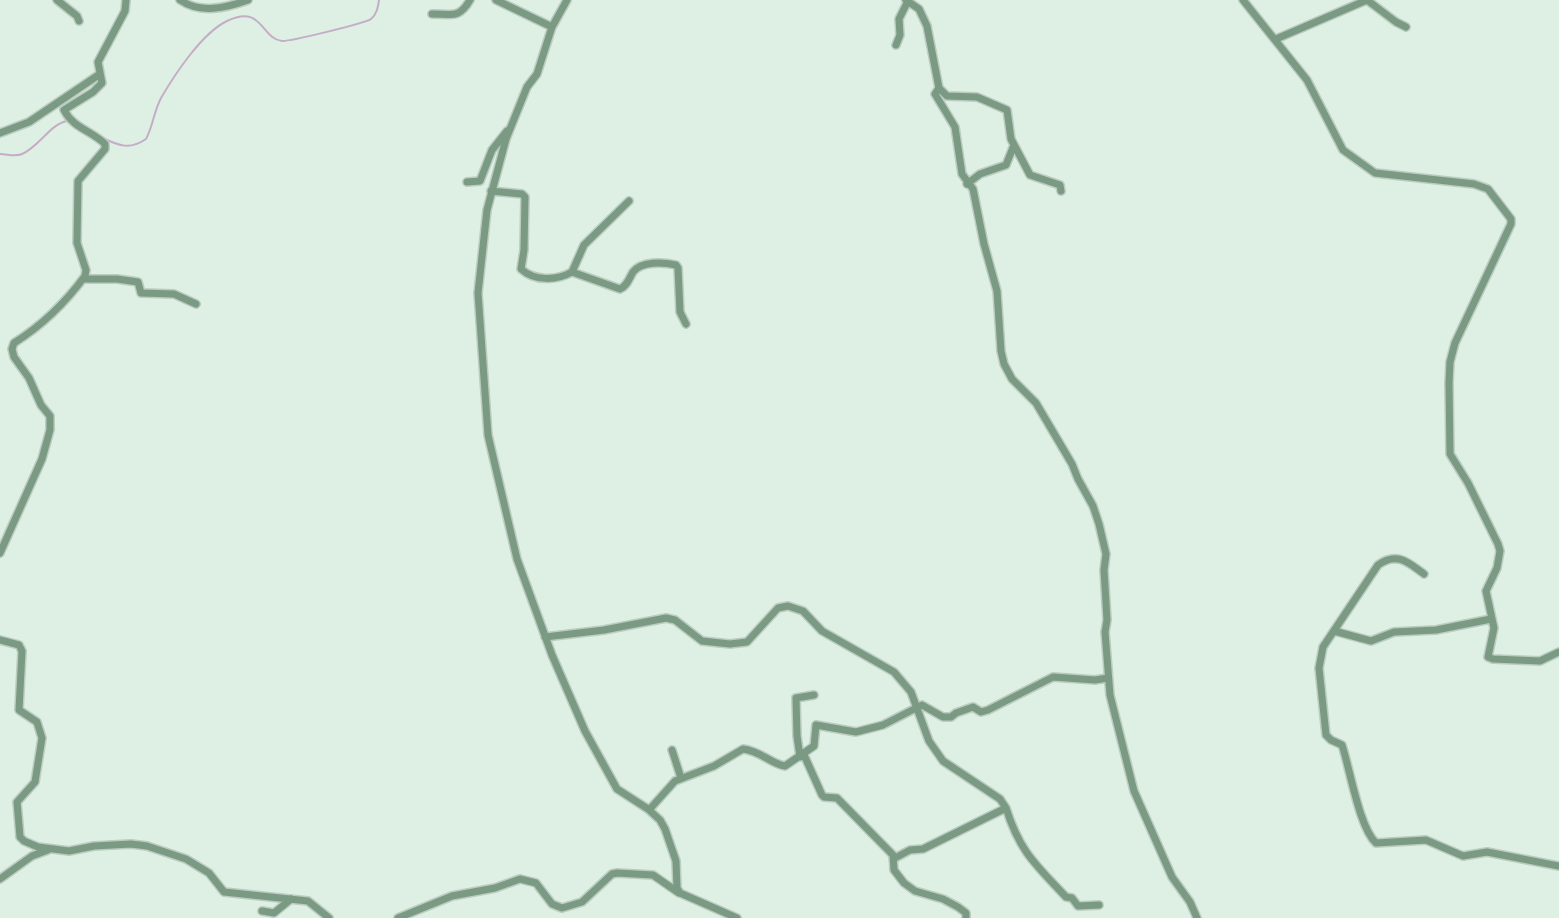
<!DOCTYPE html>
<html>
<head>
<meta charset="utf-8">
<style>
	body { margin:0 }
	canvas { display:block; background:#def0e3 }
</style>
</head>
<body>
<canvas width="1559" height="918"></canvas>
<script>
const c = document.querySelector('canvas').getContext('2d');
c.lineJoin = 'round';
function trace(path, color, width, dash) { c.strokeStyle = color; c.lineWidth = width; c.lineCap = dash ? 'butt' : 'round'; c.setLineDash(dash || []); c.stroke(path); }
const stream = new Path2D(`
	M103 138C119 146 130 150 146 139 153 126 154 111 161 98 175 74 202 33 227 21 263 4 260 38 282 41 288 42 366 23 371 19 377 14 378 7 379 0
	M0 154C7 154 16 157 22 154 39 147 50 124 67 121`);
const minor = new Path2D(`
	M57 0 77 16 79 21
	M180 0C200 14 226 8 248 0
	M496 0 552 27
	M567 0 552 27 537 74 527 87 506 139 487 210 478 293 488 435 517 559 552 655 585 731 617 789 648 809 660 820 665 829 676 861 677 888 680 893 737 918
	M906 0 919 9 927 26 939 88 947 96 977 97 1007 110 1011 139 1030 175 1060 185 1061 191
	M1243 0 1307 80 1343 150 1375 173 1474 184 1488 189 1511 219V224L1455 343 1450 362 1449 383 1450 454 1468 483 1498 544 1500 551 1497 568 1486 591 1494 628 1488 657 1493 659 1540 661 1559 652
	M1367 0 1396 22 1406 27
	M432 14C452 14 459 19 470 0
	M1276 39 1367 0
	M896 45 900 35 899 19 908 1
	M939 88 935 94 955 127 962 174 973 189 984 244 997 291 1001 351 1004 364 1012 379 1036 403 1072 464 1078 479 1093 506 1099 524 1106 554 1104 570 1107 620 1105 632 1110 695 1134 791 1172 877 1190 902 1197 918
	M0 133 29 122 100 74
	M467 182 480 181 492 150 507 131
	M967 184 980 174 1006 165 1014 145
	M491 191 522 194 525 197 524 250 521 269C534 281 556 281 572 272L584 245 629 201
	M572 272 620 289C627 286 629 279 633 272 641 261 663 262 676 265L678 268 680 312 686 324
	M83 279H117L138 282 141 293 174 294 196 304
	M0 553 42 459 50 430V416L41 405 29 378 14 357 12 349 14 343C41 326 66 302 85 276L86 270 77 243 78 181 105 149V144C92 131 73 128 64 110L93 92 102 83 98 62 125 11 126 0
	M1424 574C1409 563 1397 551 1378 565L1323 647 1319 668 1326 735 1331 740 1342 745C1350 769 1359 827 1376 843L1426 840 1463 856 1487 852 1559 866
	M1334 631 1371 641 1394 632 1436 630 1491 619
	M545 637 604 630 666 618 675 620 702 641 730 644 747 642 778 608 788 606 803 611 822 631 894 672 911 692 929 741 943 761 1000 799 1006 808
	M0 640 19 645 22 651 19 710 37 722 42 738 35 782 17 802 20 837 24 841 38 847 69 851 94 846 131 844 147 846 186 859 209 873 224 892 308 901 329 918
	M672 750 681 778
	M804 755 822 795 824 797 837 798 893 855 894 870 904 883 915 891 943 899 958 907 966 913V918
	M800 757 797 736 796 698 814 695
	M649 810 675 781 714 766 743 749C761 751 771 764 785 766L814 746 816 725 856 732 883 725 922 705 943 717H951L956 713 973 707 981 712 988 710 1053 677 1095 680 1108 678
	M895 858 910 850 923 849 1006 808C1020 852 1035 864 1066 897L1072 898 1078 906 1099 905
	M0 879 32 856 48 850
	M262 911 274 913 291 899
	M398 918 452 896 495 888 520 879 536 883 552 904 562 908 582 902 612 874 617 873 653 875 679 893`);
trace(stream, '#c5adc7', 2);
trace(minor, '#bcccc1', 10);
trace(minor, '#7a9a84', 7);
</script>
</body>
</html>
